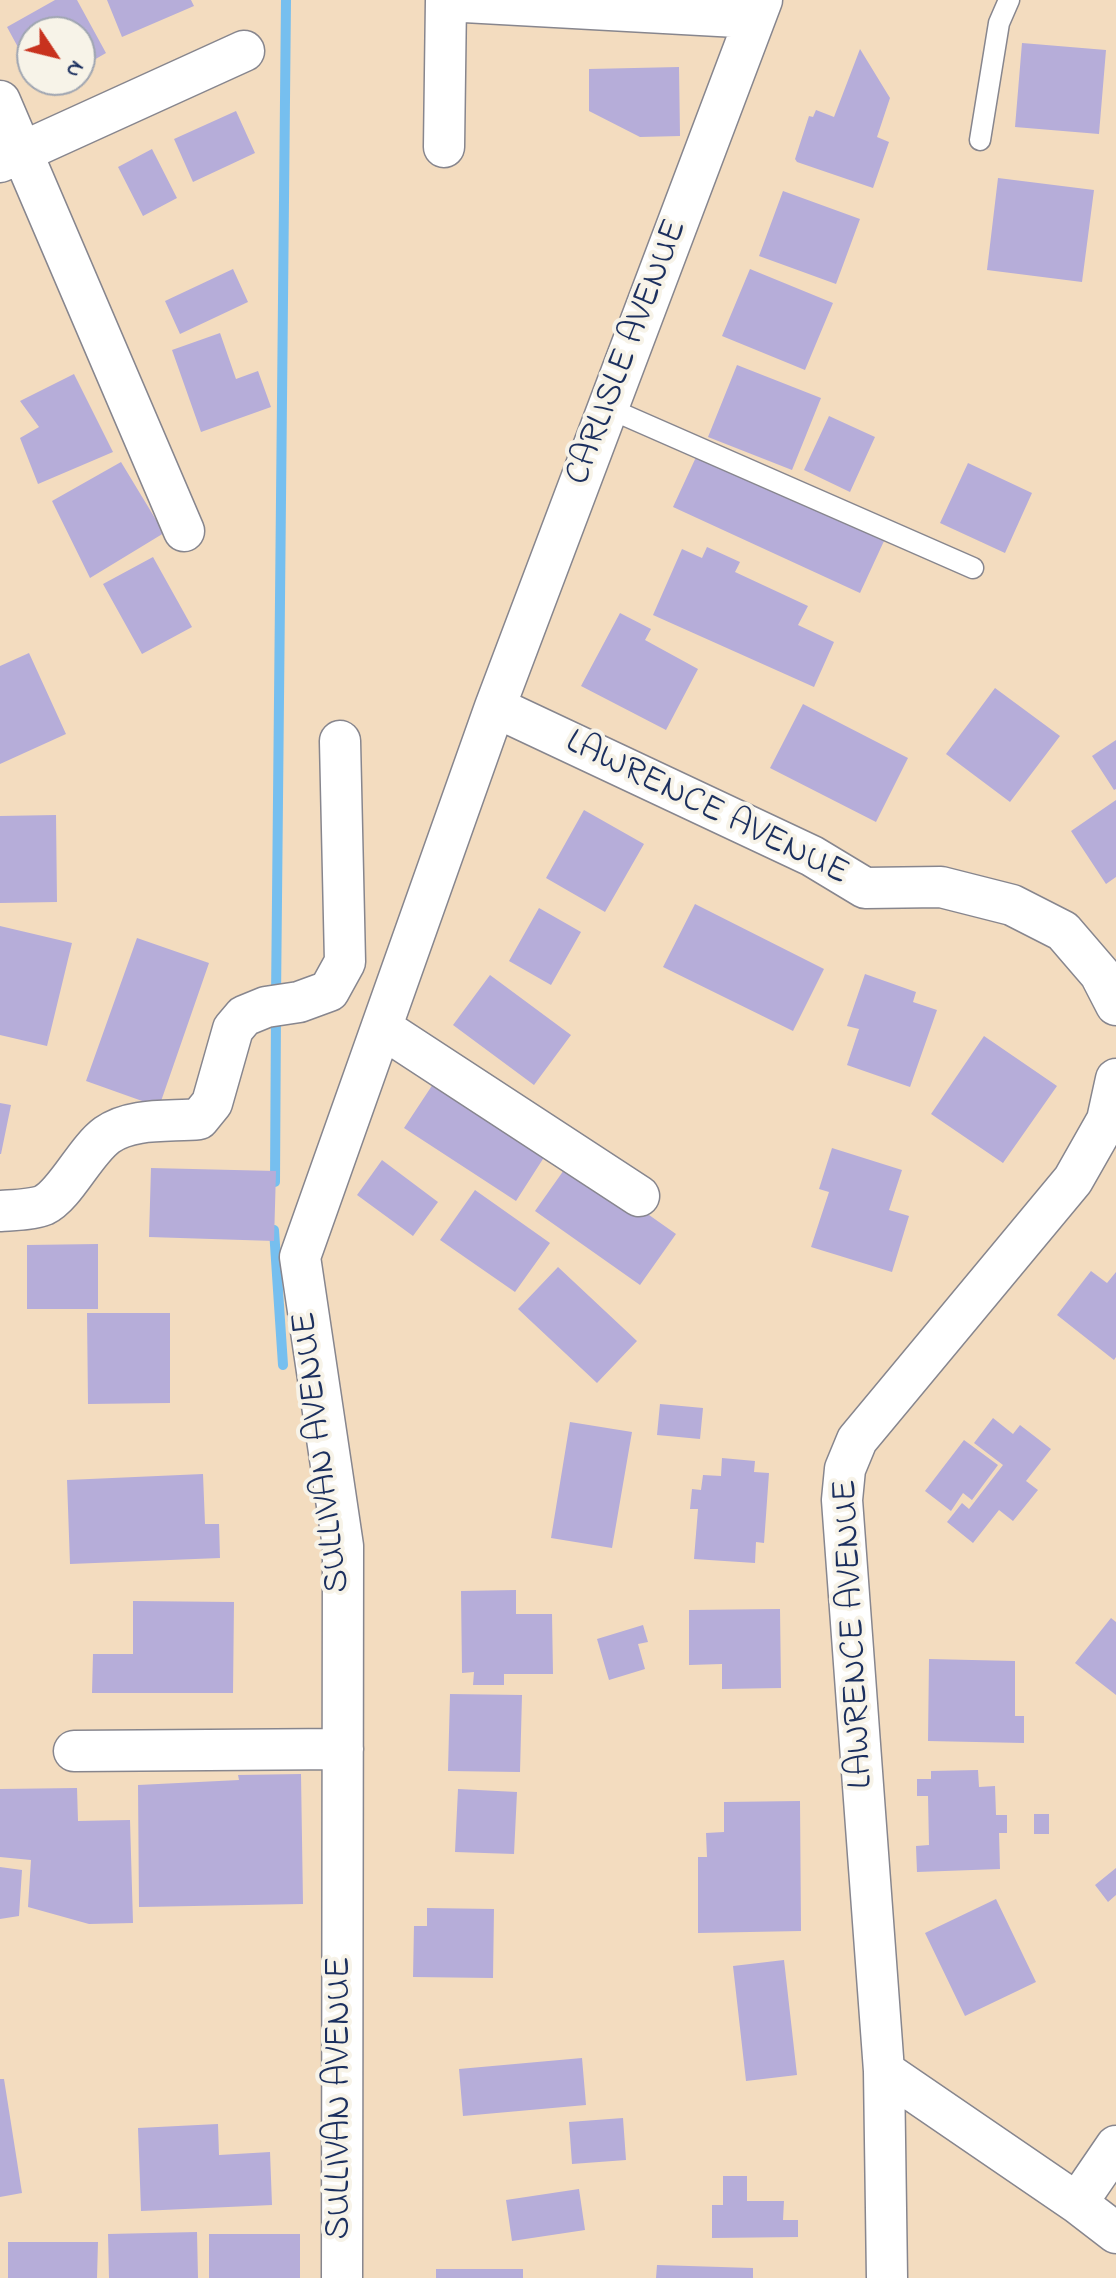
<!DOCTYPE html>
<html>
<head>
<meta charset="utf-8">
<style>
	body { margin:0 }
	#map { position:relative; width:1116px; height:2278px; overflow:hidden; background:#f3dcbf; font-family:"Indie Flower",sans-serif }
	canvas { display:block }
	.north { position:absolute; left:16px; top:16px; width:80px; height:80px; box-sizing:border-box; background:#f7f3e8; border:2px solid #9fa5b1; border-radius:50%; rotate:125deg; font-size:22px; font-weight:700; line-height:32px; text-align:center; color:#1b2f5e }
	.north::after { content:''; display:block; margin:auto; width:28px; height:36px; background:#c8321e; clip-path:polygon(50% 0,100% 100%,50% 72%,0 100%) }
</style>
</head>
<body>
<div id="map">
<canvas width="1116" height="2278"></canvas>
<div class="north">N</div>
</div>
<script>
const c = document.querySelector('canvas').getContext('2d');
c.lineJoin = 'round';
function trace(path, color, width, dash) { c.strokeStyle = color; c.lineWidth = width; c.lineCap = dash ? 'butt' : 'round'; c.setLineDash(dash || []); c.stroke(path); }
function paint(path, color) { c.fillStyle = color; c.fill(path, 'evenodd'); }
function drawText(font, color, halo, rows, align = 'center') {
  c.font = font + ' "Indie Flower",sans-serif'; c.lineWidth = 8; c.setLineDash([]); c.textBaseline = 'middle'; c.strokeStyle = halo; c.fillStyle = color; for (const [text, x, y, turn = 0] of rows) {
    c.save(); c.translate(x, y); c.rotate((+turn || 0) * Math.PI / 180); c.textAlign = isNaN(turn) ? turn : align; if (halo) c.strokeText(text, 0, 0); c.fillText(text, 0, 0); c.restore();
  }
}
const stream = new Path2D(`
	M276 998 286 0
	M275 1182 276 1014
	M274 1230 283 1365`);
const building = new Path2D(`
	M55 0H77L106 53 80 68V32H32V73L7 27Z
	M107 0H191L194 6 122 37Z
	M1022 43 1106 50 1099 134 1015 127Z
	M860 49 890 98 877 137 889 142 873 188 797 162 795 159 809 116 813 117 816 110 834 117Z
	M679 67 680 136 640 137 589 111V69Z
	M36 80H58L41 89Z
	M236 111 255 153 193 182 174 139Z
	M152 149 177 198 143 216 118 167Z
	M998 178 1094 190 1082 282 987 270Z
	M783 191 860 219 836 284 759 256Z
	M233 269 248 302 180 334 165 301Z
	M750 269 833 303 805 370 722 336Z
	M220 333 236 379 258 371 271 407 201 432 172 350Z
	M737 365 821 398 792 470 708 437Z
	M74 374 113 452 38 484 20 438 39 427 20 401Z
	M829 416 875 437 850 492 804 470Z
	M697 455 884 541 860 593 673 507Z
	M121 462 164 533 90 578 52 501Z
	M968 463 1032 493 1005 553 940 523Z
	M707 547 740 562 735 572 808 606 798 625 834 642 814 687 653 615 682 549 702 558Z
	M153 557 192 627 142 654 103 584Z
	M620 613 651 629 645 640 698 669 666 730 581 686Z
	M29 653 66 734 0 764V666Z
	M995 688 1060 736 1010 802 946 754Z
	M803 704 908 758 876 822 770 768Z
	M1116 740V789L1114 790 1092 756Z
	M1116 800V877L1106 884 1071 831Z
	M584 810 644 844 605 912 546 878Z
	M56 815 57 902 0 903V816Z
	M695 904 824 969 793 1031 663 967Z
	M539 908 581 932 551 985 509 961Z
	M0 926 72 943 47 1046 0 1035Z
	M137 938 209 963 159 1107 86 1081Z
	M865 974 916 992 913 1002 937 1010 910 1087 847 1065 859 1029 847 1026Z
	M490 975 571 1035 534 1085 453 1025Z
	M984 1036 1057 1086 1003 1163 931 1114Z
	M439 1075 550 1148 516 1201 404 1128Z
	M0 1103 11 1105 1 1154H0Z
	M832 1148 902 1170 889 1210 909 1216 892 1272 811 1247 829 1192 819 1189Z
	M382 1160 438 1202 413 1236 357 1195Z
	M571 1160 676 1234 640 1285 535 1211Z
	M151 1168 276 1171 274 1241 149 1237Z
	M475 1190 550 1243 515 1292 440 1240Z
	M98 1244V1309H27V1245Z
	M558 1267 637 1341 597 1383 518 1309Z
	M1091 1271 1107 1283 1116 1272V1357L1114 1360 1057 1315Z
	M87 1313H170V1403L88 1404Z
	M660 1404 703 1408 700 1439 657 1435Z
	M993 1418 1013 1434 1020 1425 1051 1449 1026 1481 1038 1490 1013 1521 999 1510 973 1543 947 1522 962 1503 969 1509 1003 1465 974 1443Z
	M570 1422 632 1432 612 1548 551 1538Z
	M964 1440 998 1465 972 1500 963 1493 951 1511 925 1491Z
	M722 1458 755 1461 754 1472 769 1473 764 1543 756 1542 755 1563 694 1559 698 1509H690L692 1489 701 1490 703 1475 721 1476Z
	M203 1474 205 1524H219L220 1558 70 1564 67 1480Z
	M516 1590V1614H552L553 1674H504V1685H473L474 1672 462 1673 461 1591Z
	M133 1601 234 1602 233 1693H92L93 1654H133Z
	M780 1609 781 1688 722 1689V1664L689 1665V1610Z
	M1111 1618 1116 1622V1695L1075 1663Z
	M643 1625 648 1642 638 1644 645 1669 609 1680 597 1639Z
	M929 1659 1015 1661V1716H1024V1743L928 1741Z
	M450 1694 522 1695 520 1772 448 1771Z
	M978 1770 979 1787 995 1786 996 1815H1007V1833H999L1000 1869 917 1872 916 1846 929 1845 928 1796H917V1779H931V1771Z
	M301 1774 303 1904 139 1907 138 1785 239 1780 238 1775Z
	M77 1788 78 1821 130 1820 133 1923 89 1924 28 1907 31 1860 0 1857V1789Z
	M458 1789 517 1792 514 1854 455 1852Z
	M800 1801 801 1931 698 1933V1857H707L706 1833 724 1832V1802Z
	M1034 1814H1049V1834H1034Z
	M0 1867 22 1870 19 1916 0 1919Z
	M1116 1868V1895L1108 1902 1095 1885Z
	M996 1899 1036 1982 965 2016 925 1933Z
	M427 1908 494 1909 493 1978 413 1977 414 1926H427Z
	M784 1960 797 2075 746 2081 733 1966Z
	M582 2058 586 2105 463 2116 459 2069Z
	M0 2079H4L22 2193 0 2197Z
	M623 2118 626 2160 572 2164 569 2122Z
	M218 2124 219 2155 270 2152 272 2205 141 2211 138 2128Z
	M723 2176H747V2201H784L783 2220H798V2237L712 2238V2205H723Z
	M579 2189 585 2230 512 2241 506 2200Z
	M197 2232 198 2278H109L108 2234Z
	M209 2234H300V2278H209Z
	M8 2242H98L97 2278H8Z
	M657 2265 753 2268V2278H656Z
	M436 2269H523V2278H436Z`);
const lane = new Path2D(`
	M980 140 999 23 1009 0
	M608 408 973 568`);
const street = new Path2D(`
	M446 1 755 18
	M0 101 184 531
	M444 147 446 0
	M0 162 244 51
	M495 707 812 856 865 888 941 887 1012 905 1063 931 1100 974 1116 1005
	M382 1028 639 1196
	M0 1211C13 1210 32 1210 44 1205 65 1195 85 1151 107 1135 132 1117 171 1122 199 1119L212 1103 233 1029 244 1016 266 1007 299 1002 329 991 345 962 340 741
	M74 1751 343 1749
	M884 2071 1077 2203 1116 2233
	M1077 2203 1116 2146
	M342 2278 343 1546 300 1257 495 707 762 0
	M887 2278 884 2071 842 1500 845 1469 857 1440 1073 1180 1107 1120 1116 1079`);
const streetNames = [
	["CARLISLE AVENUE",629,353,-69],
	["LAWRENCE AVENUE",706,810,26],
	["SULLIVAN AVENUE",324,1452,-97],
	["LAWRENCE AVENUE",856,1634,-93],
	["SULLIVAN AVENUE",342,2098,-90]
];
trace(stream, '#76bfef', 10);
paint(building, '#b6add9');
trace(lane, '#87868e', 23);
trace(street, '#87868e', 43);
trace(lane, '#fff', 20);
trace(street, '#fff', 40);
drawText('36px', '#1b2f5e', '#f7f3e8', streetNames);
</script>
</body>
</html>
